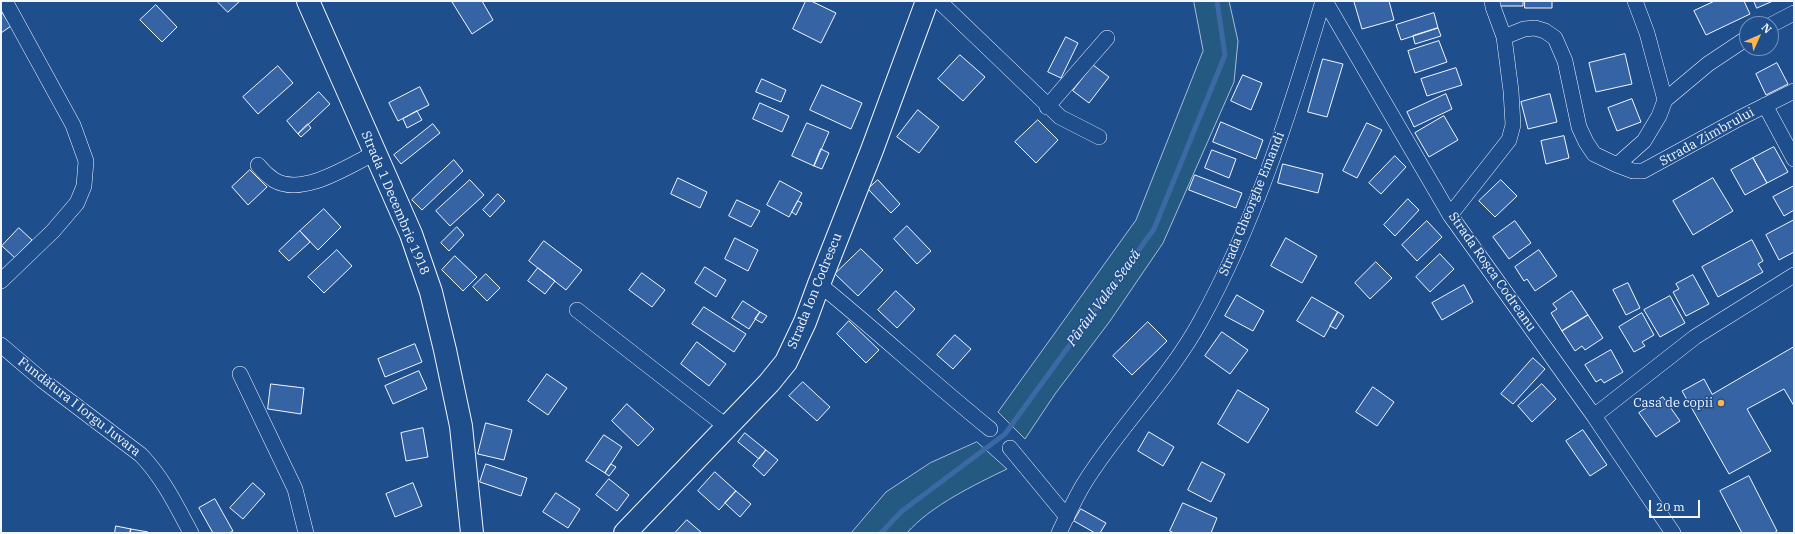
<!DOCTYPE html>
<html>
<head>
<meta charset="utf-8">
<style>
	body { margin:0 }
	#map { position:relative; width:1795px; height:534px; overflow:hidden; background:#1f4e8c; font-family:"IBM Plex Serif",serif }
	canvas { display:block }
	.frame { position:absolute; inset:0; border:2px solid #f2f6ff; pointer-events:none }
	.north { position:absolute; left:1739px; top:16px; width:40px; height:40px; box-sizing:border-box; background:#1f4e8c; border:1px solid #7391ba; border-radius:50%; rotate:45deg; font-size:11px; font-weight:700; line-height:16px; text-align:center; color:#f2f6ff }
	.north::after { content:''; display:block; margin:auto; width:14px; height:18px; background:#ffb74d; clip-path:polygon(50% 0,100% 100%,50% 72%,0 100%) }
	.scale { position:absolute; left:1649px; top:500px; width:51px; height:18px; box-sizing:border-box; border:2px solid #f2f6ff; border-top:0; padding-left:5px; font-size:12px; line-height:14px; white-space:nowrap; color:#f2f6ff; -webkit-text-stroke:3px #1f4e8c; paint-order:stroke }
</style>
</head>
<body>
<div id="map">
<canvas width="1795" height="534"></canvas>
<div class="frame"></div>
<div class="north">N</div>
<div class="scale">20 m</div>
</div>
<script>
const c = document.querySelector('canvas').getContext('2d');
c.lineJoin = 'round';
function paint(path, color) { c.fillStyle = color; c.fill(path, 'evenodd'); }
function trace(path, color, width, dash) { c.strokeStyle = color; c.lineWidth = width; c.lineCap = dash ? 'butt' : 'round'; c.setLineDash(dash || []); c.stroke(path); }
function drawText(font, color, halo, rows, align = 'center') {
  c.font = font + ' "IBM Plex Serif",serif'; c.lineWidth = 3; c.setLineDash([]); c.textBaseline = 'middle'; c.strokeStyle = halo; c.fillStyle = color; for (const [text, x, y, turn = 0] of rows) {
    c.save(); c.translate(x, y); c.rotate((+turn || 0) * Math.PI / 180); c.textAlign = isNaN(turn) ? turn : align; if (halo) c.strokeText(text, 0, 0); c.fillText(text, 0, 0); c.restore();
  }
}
const green = new Path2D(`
	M1194 1H1229L1238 41 1234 82 1163 243 1110 321 1055 394 1025 439 998 412 1136 220 1203 51Z
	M977 442 1007 469C976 484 930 506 907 533H851L886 492 930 463Z`);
const stream = new Path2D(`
	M881 533 902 511 1005 434 1154 229 1225 55 1217 1`);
const building = new Path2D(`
	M217 1H240L228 12Z
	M482 1 493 20 472 34 452 2Z
	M806 1H811L836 13 821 43 793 29Z
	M1357 1H1389L1394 20 1362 29 1354 2Z
	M1499 1H1523V6H1499Z
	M1525 1H1552V8H1525Z
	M1715 1H1744L1750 14 1706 35 1694 11Z
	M1754 1H1773L1757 8Z
	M156 5 177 27 162 42 140 20Z
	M1 11 11 26 1 33Z
	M1434 13 1438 28 1401 40 1396 25Z
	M1438 28 1441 36 1415 44 1413 36Z
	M1066 37 1078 43 1061 78 1048 72Z
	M1439 41 1447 62 1415 73 1408 51Z
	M1625 54 1632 84 1596 92 1589 63Z
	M960 55 985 77 963 101 938 79Z
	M1323 59 1343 64 1327 117 1308 112Z
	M1777 63 1788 84 1766 95 1756 74Z
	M1093 65 1109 77 1089 103 1073 91Z
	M278 66 293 83 258 114 243 97Z
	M1456 68 1462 85 1427 96 1421 79Z
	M1243 75 1262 83 1251 110 1231 101Z
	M762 79 786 90 781 102 756 92Z
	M822 85 862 103 851 129 810 110Z
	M420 87 429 105 398 121 389 103Z
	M319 92 330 104 298 134 287 121Z
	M1446 94 1452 109 1414 127 1407 112Z
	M1550 94 1557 122 1528 129 1521 102Z
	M1632 99 1641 122 1617 131 1608 108Z
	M760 103 789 116 782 132 753 119Z
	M918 110 939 127 919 153 897 137Z
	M417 111 422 120 407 128 403 119Z
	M1444 116 1458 140 1429 157 1415 133Z
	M1038 120 1058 140 1036 163 1015 142Z
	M1221 122 1263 140 1256 159 1213 142Z
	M807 123 829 132 814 166 792 156Z
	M1367 123 1382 130 1357 178 1343 171Z
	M308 124 311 128 301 137 298 134Z
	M433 124 440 133 401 164 394 155Z
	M1564 136 1569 158 1546 164 1541 141Z
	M1774 147 1788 172 1767 183 1753 158Z
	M821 149 829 153 822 169 814 166Z
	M1212 150 1236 159 1229 178 1205 168Z
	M1395 156 1406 167 1381 194 1369 183Z
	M1753 158 1767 183 1745 195 1731 170Z
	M454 160 463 171 422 210 412 200Z
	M1283 164 1323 174 1318 193 1278 183Z
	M250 170 267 187 248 205 232 187Z
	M1195 175 1242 193 1236 208 1189 190Z
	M678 178 707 192 700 208 671 194Z
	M1713 178 1733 211 1693 235 1673 201Z
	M470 180 484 195 450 226 436 211Z
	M878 180 900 204 891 213 868 189Z
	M1501 180 1517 196 1495 217 1479 201Z
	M780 181 802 193 789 217 767 205Z
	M1794 186V210L1784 216 1773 197Z
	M498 194 505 201 490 217 483 210Z
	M1408 199 1419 210 1395 236 1384 225Z
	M737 200 760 211 751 227 729 216Z
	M798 201 802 203 796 215 792 212Z
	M324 209 341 227 318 250 300 231Z
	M1794 220V252L1779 260 1766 235Z
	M1427 221 1442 237 1417 261 1402 245Z
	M1515 221 1531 243 1509 259 1493 237Z
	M907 226 931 251 917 264 894 239Z
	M457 227 464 235 449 251 441 243Z
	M19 228 32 240 15 258 2 246Z
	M300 231 310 242 289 261 279 251Z
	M735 238 758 250 748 271 725 259Z
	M1286 238 1317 256 1302 283 1271 266Z
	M1752 240 1763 261 1758 264 1763 272 1718 297 1702 267Z
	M544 241 582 270 566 290 529 261Z
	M861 249 883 270 858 296 835 274Z
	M337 250 352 266 324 293 308 277Z
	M1539 250 1557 276 1535 291 1527 279 1524 281 1515 267Z
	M1440 254 1454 269 1430 292 1416 277Z
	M455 256 477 277 463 291 442 270Z
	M1376 262 1392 278 1370 299 1355 283Z
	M705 267 726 280 716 297 695 283Z
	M538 268 555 281 545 294 528 281Z
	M642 273 665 290 652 307 629 290Z
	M486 274 500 288 487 301 473 287Z
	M1693 275 1709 304 1686 316 1673 292 1679 289 1676 284Z
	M1628 283 1640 308 1626 315 1613 290Z
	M1464 285 1473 302 1442 320 1432 303Z
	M896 291 915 309 897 328 878 310Z
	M1572 291 1588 315 1562 331 1551 313 1557 309 1553 304Z
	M1237 295 1264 311 1253 331 1225 316Z
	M1670 296 1685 323 1660 337 1644 310Z
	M1312 297 1338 312 1324 337 1297 321Z
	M743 301 760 312 749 329 732 318Z
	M704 307 746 334 734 352 692 324Z
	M760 312 767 316 762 323 755 319Z
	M1338 312 1344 316 1336 329 1330 326Z
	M1642 313 1654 335 1642 342 1645 346 1634 352 1619 327Z
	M1588 315 1603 338 1585 350 1582 346 1575 351 1562 331Z
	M849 321 879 350 866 363 837 334Z
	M1148 322 1167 341 1132 375 1113 356Z
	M1222 332 1248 350 1230 374 1205 356Z
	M955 335 971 349 953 369 937 355Z
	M697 342 726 364 709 386 681 364Z
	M415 344 422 362 385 377 378 359Z
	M1794 347V406L1784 389 1747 409 1771 451 1729 474 1682 391 1704 379 1712 394Z
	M1611 350 1623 372 1604 383 1601 379 1596 382 1585 365Z
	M1533 358 1545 369 1513 404 1501 394Z
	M419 371 427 389 393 404 385 386Z
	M547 374 567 388 548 415 528 401Z
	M803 382 830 407 817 421 789 396Z
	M271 384 304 388 301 414 268 409Z
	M1542 384 1556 399 1532 422 1518 406Z
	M1373 387 1394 402 1377 426 1356 412Z
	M1238 390 1269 409 1248 443 1218 424Z
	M1663 397 1680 421 1656 437 1639 413Z
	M627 404 654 429 638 446 612 421Z
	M486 423 512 430 504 460 478 454Z
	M423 428 428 457 406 461 401 433Z
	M1583 430 1607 465 1590 476 1566 441Z
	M1149 432 1174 447 1163 466 1138 451Z
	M745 433 766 450 759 459 738 442Z
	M604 435 622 447 605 473 586 461Z
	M766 450 778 460 764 476 753 466Z
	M1202 462 1225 474 1211 502 1188 490Z
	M486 464 527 478 521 496 480 482Z
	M611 464 616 467 609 476 605 473Z
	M715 472 736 491 719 510 698 491Z
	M1749 476 1777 531 1774 533H1742L1720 491Z
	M609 479 629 495 617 511 596 495Z
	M253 483 265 494 243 519 230 508Z
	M413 483 422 506 395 517 386 494Z
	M736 491 751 504 740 517 725 503Z
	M556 493 580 509 568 528 543 512Z
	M215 499 233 531 229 533H213L199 508Z
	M1183 503 1217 518 1211 533H1174L1170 531Z
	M1081 509 1106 523 1100 533H1095L1074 521Z
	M687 520 702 533H675Z
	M116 526 131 529 130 533H115Z
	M131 529 148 532V533H130Z`);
const street = new Path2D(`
	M939 1 1060 117 1099 137
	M1325 1 1450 215 1594 416 1673 533
	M1771 25 1794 13
	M1504 37 1524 29 1535 28 1545 31 1555 38 1565 61 1579 127 1586 142 1594 154 1617 165 1644 141 1659 116 1665 100 1647 33 1635 1
	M1665 100 1708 64 1747 38
	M1765 105 1794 159
	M1047 107 1107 38
	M258 165C262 170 268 176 274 180 303 197 348 166 375 153
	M1617 165 1633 171H1643L1740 118 1794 91
	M1450 215 1509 140 1513 125 1511 91 1504 37 1493 7 1492 1
	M1 281 53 231 77 203 84 186 86 161 73 125 5 1
	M819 284C877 331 932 382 990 429
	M577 310 727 427
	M1 345 42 380 141 455C163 478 176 505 191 533
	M240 374 295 489 306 533
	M1594 416 1695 337 1794 275
	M1010 448 1067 517
	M1059 533C1067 516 1075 498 1085 482 1120 426 1168 380 1200 322 1255 223 1291 109 1323 1`);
const secondary = new Path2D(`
	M308 1 411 234 431 292 445 350 461 426 472 533
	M625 533 769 383 786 362 805 322 819 284 872 150 927 1`);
const markers = [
	[1721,403,4,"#ffb74d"]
];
const streetNames = [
	["Strada Zimbrului",1707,137,-29],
	["Strada 1 Decembrie 1918",395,203,67],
	["Strada Gheorghe Emandi",1252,204,-68],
	["Strada Roșca Codreanu",1492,272,55],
	["Strada Ion Codrescu",815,291,-68],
	["Fundătura I Iorgu Juvara",79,407,38]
];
const poiNames = [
	["Casa de copii",1713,403]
];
const waterNames = [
	["Pârâul Valea Seacă",1104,298,-54]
];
paint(green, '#245a82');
trace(green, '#a8bbd7', 1);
trace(stream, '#3b69a3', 5);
paint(building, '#3563a3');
trace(building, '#f2f6ff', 1);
trace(street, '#f2f6ff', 16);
trace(secondary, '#f2f6ff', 24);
trace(street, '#1f4e8c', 15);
trace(secondary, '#1f4e8c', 22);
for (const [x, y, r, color] of markers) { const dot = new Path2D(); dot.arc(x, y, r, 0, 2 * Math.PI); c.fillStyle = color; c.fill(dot); trace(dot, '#1f4e8c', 1.5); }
drawText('13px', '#f2f6ff', '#1f4e8c', streetNames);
drawText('13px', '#f2f6ff', '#1f4e8c', poiNames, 'right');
drawText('italic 14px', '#f2f6ff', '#1f4e8c', waterNames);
</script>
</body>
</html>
